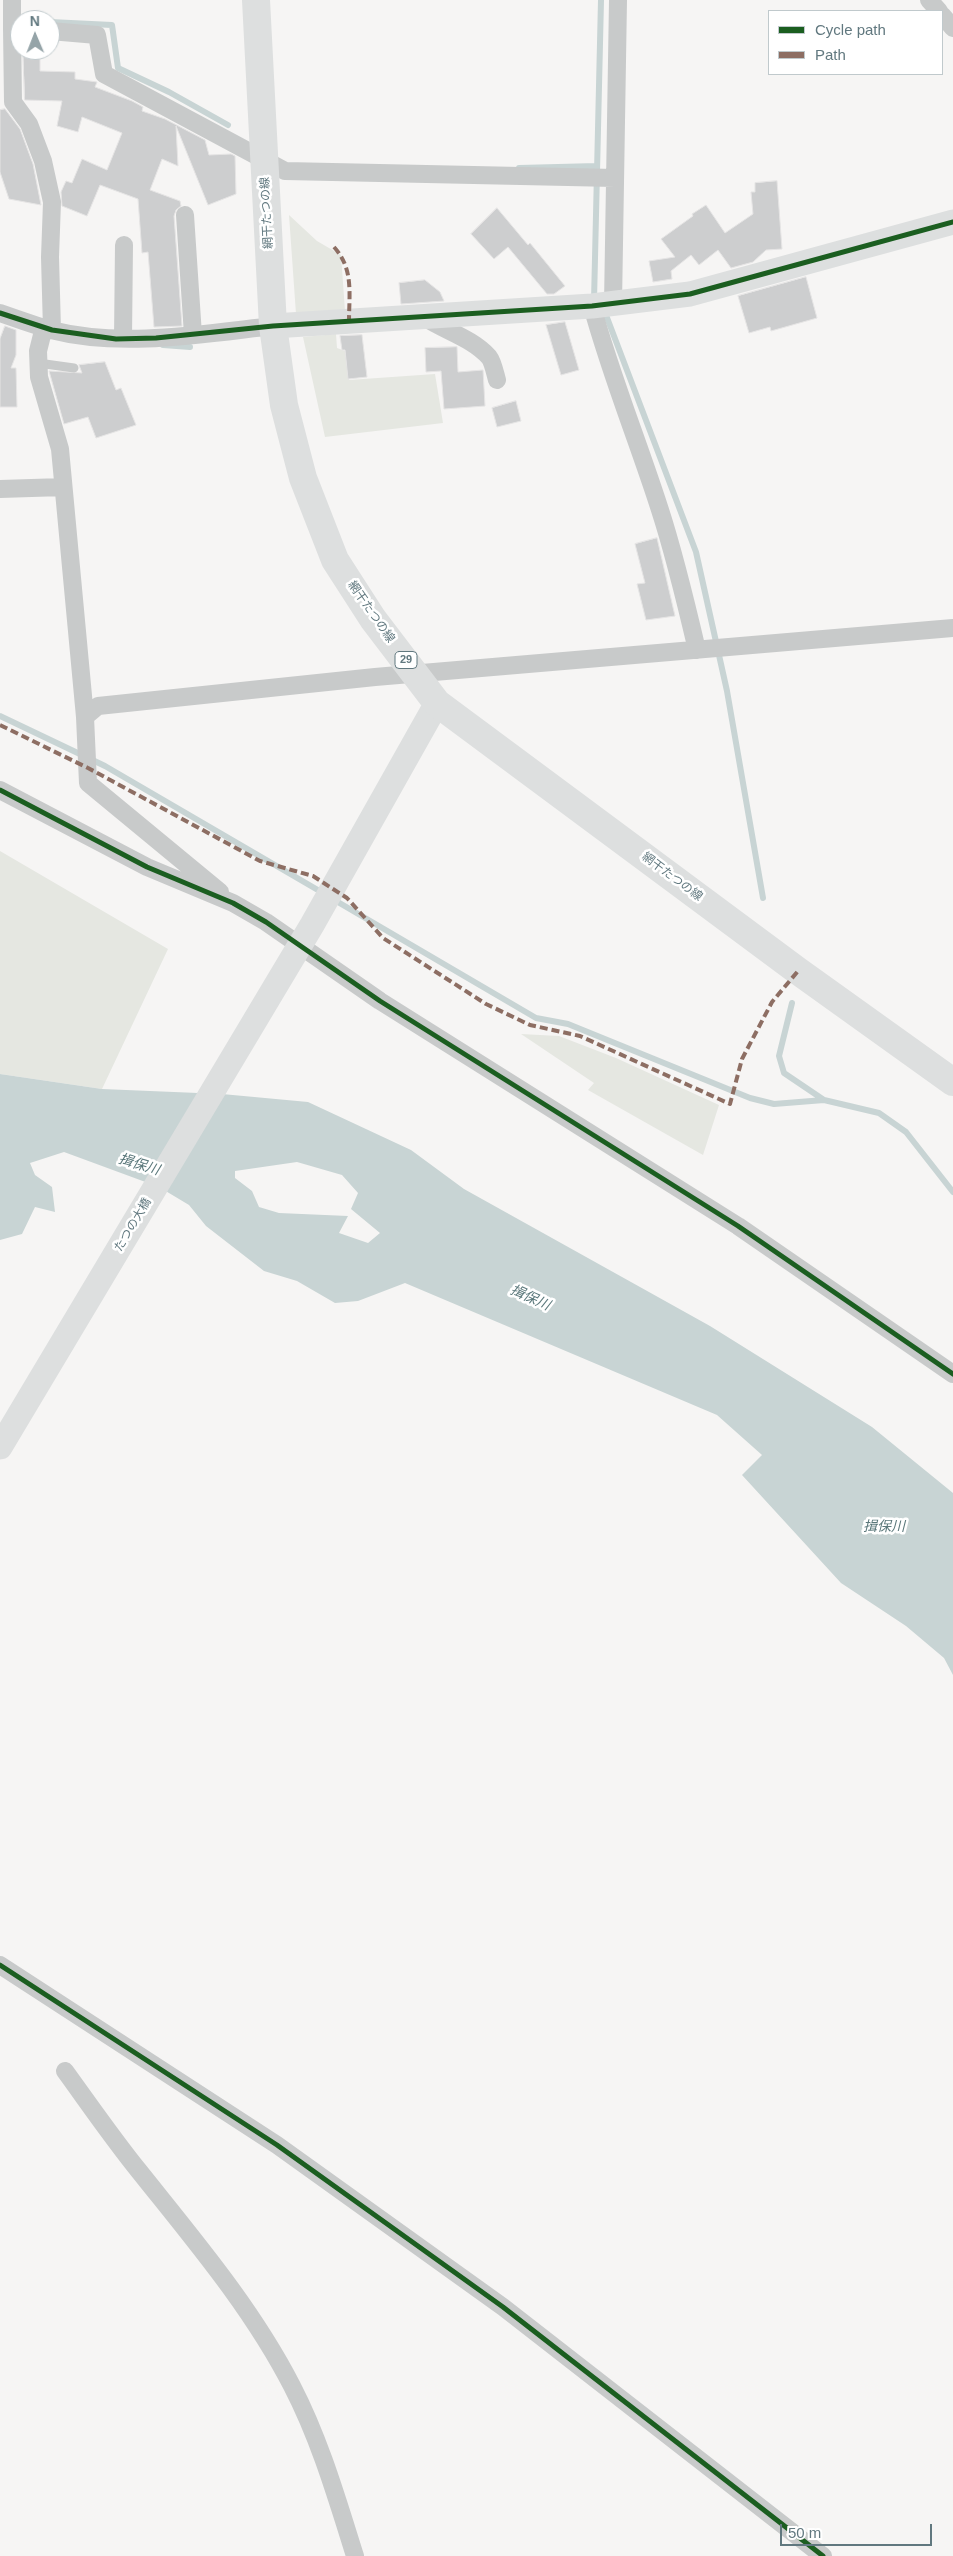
<!DOCTYPE html>
<html>
<head>
<meta charset="utf-8">
<style>
	body { margin:0 }
	#map { position:relative; width:953px; height:2556px; overflow:hidden; background:#f6f5f4; font-family:Arial,sans-serif }
	canvas { display:block }
	.legend { position:absolute; left:768px; top:10px; width:175px; height:65px; box-sizing:border-box; background:#fff; border:1px solid #c0c9cc; margin:0; padding:6px 9px; list-style:none; font-size:15px; color:#61787f }
	.legend li { display:flex; align-items:center; gap:10px; height:25px }
	.legend b { width:25px; border:1px solid #c0c9cc }
	.north { position:absolute; left:10px; top:10px; width:50px; height:50px; box-sizing:border-box; background:#fff; border:1px solid #c0c9cc; border-radius:50%; rotate:359deg; font-size:14px; font-weight:700; line-height:20px; text-align:center; color:#61787f }
	.north::after { content:''; display:block; margin:auto; width:18px; height:22px; background:#95a4a8; clip-path:polygon(50% 0,100% 100%,50% 72%,0 100%) }
	.scale { position:absolute; left:780px; top:2524px; width:152px; height:22px; box-sizing:border-box; border:2px solid #61787f; border-top:0; padding-left:6px; font-size:15px; line-height:18px; white-space:nowrap; color:#61787f; -webkit-text-stroke:4px #fff; paint-order:stroke }
</style>
</head>
<body>
<div id="map">
<canvas width="953" height="2556"></canvas>
<ul class="legend">
<li><b style="height:6px;background:#1b5e20"></b>Cycle path</li>
<li><b style="height:6px;background:#8d6e63"></b>Path</li>
</ul>
<div class="north">N</div>
<div class="scale">50 m</div>
</div>
<script>
const c = document.querySelector('canvas').getContext('2d');
c.lineJoin = 'round';
function paint(path, color) { c.fillStyle = color; c.fill(path, 'evenodd'); }
function trace(path, color, width, dash) { c.strokeStyle = color; c.lineWidth = width; c.lineCap = dash ? 'butt' : 'round'; c.setLineDash(dash || []); c.stroke(path); }
function drawText(font, color, halo, rows, align = 'center') {
  c.font = font + ' Arial,"Noto Sans JP",sans-serif'; c.lineWidth = 5; c.setLineDash([]); c.textBaseline = 'middle'; c.strokeStyle = halo; c.fillStyle = color; for (const [text, x, y, turn = 0] of rows) {
    c.save(); c.translate(x, y); c.rotate((+turn || 0) * Math.PI / 180); c.textAlign = isNaN(turn) ? turn : align; if (halo) c.strokeText(text, 0, 0); c.fillText(text, 0, 0); c.restore();
  }
}
const green = new Path2D(`
	M289 215 317 241 341 255 345 311 296 314Z
	M336 334 337 348 345 351 349 380 435 374 443 423 325 437 303 337Z
	M0 851 168 949 102 1089 0 1074Z
	M521 1034 559 1036 616 1058 719 1105 703 1155 588 1090 594 1083Z`);
const water = new Path2D(`
	M0 1074 102 1089 222 1094 308 1102 411 1150 464 1189 710 1326 872 1427 953 1493V1675L944 1658 906 1626 841 1583 742 1475 762 1455 717 1415 405 1283 358 1301 335 1303 297 1281 264 1271 206 1226 189 1205 159 1187 64 1152 30 1163 35 1175 52 1187 55 1212 35 1207 22 1234 0 1240ZM297 1162 342 1175 358 1193 351 1209 380 1233 368 1243 339 1233 348 1216 279 1213 259 1207 252 1191 235 1178V1171Z`);
const stream = new Path2D(`
	M50 22 112 25 118 68 169 92 228 125
	M519 168 597 166
	M594 301 601 0
	M602 310 606 315 696 552 727 691 763 898
	M163 345 190 347
	M0 716 105 766 323 893
	M331 898 536 1018 568 1024 750 1098 774 1104 824 1100
	M792 1003 779 1056 784 1073 824 1100 879 1113 906 1132 953 1192`);
const building = new Path2D(`
	M23 50H40V71L75 72V79L97 82 95 87 132 101 143 107 142 111 165 119 205 140 209 155 231 154 235 156 236 194 208 205 176 126 178 166 162 159 150 190 180 201 181 206 176 210 174 216 182 326 154 327 148 252 142 253 138 199 100 185 87 216 62 206 61 192 66 181 72 183 82 159 107 170 122 133 82 117 78 132 57 126 62 101 25 100Z
	M5 109 20 129 33 164 41 205 9 199 0 172V110Z
	M777 181 782 249 766 250 753 262 731 268 718 250 699 265 691 255 671 271 672 279 653 282 649 261 675 257 661 239 693 216 692 214 706 205 725 233 753 214 751 192H755V183Z
	M497 208 528 245 530 243 565 286 554 294H547L508 247 494 259 471 234Z
	M806 277 817 318 771 331 770 327 749 333 738 296Z
	M425 280 440 292 444 301 401 304 399 283Z
	M565 322 579 370 561 375 546 325Z
	M5 326 16 330V355L11 368H16L17 407H0V339Z
	M362 335 367 377 348 379 345 350H342L340 336Z
	M457 347 458 372 483 370 485 406 444 409 441 371 426 372 425 348Z
	M105 362 116 390 121 388 136 425 96 438 88 417 64 424 49 371 82 373 79 365Z
	M516 401 521 421 497 427 492 408Z
	M657 538 675 616 646 620 637 584 645 583 635 544Z`);
const lane = new Path2D(`
	M38 363 74 368`);
const street = new Path2D(`
	M12 0V28L20 29
	M929 0 939 11
	M942 15 953 28
	M12 28 13 102 29 124 43 161 52 202 50 257 52 330
	M50 31 97 35 104 74 285 171 615 178
	M185 215 193 335
	M613 304 618 0
	M592 306C611 376 638 441 660 510 675 556 686 603 697 650
	M0 313C17 319 34 325 51 330 121 348 202 334 273 326
	M424 317C445 331 472 338 489 357 493 362 495 373 497 380
	M44 327 38 351 39 377 60 449 85 717 88 783 220 892
	M123 338 124 245
	M0 489 63 487
	M85 717 98 706 375 677 953 628
	M0 790 147 867 233 903 266 922 380 1001 738 1226 953 1374
	M0 1965 277 2145 503 2307 823 2556
	M65 2071C89 2104 113 2139 139 2171 194 2240 252 2308 292 2386 320 2440 337 2499 355 2556`);
const secondary = new Path2D(`
	M273 326 592 306 690 294 953 222
	M0 1447 312 925 437 703`);
const primary = new Path2D(`
	M256 0 273 326 284 405 303 478 335 560 373 619 437 703 798 971 953 1082`);
const quiet = new Path2D(`
	M334 247C354 269 349 294 349 322
	M0 725 88 768 260 861 313 876 347 898 383 938 486 1004 530 1025 580 1036 730 1104 742 1059 772 1002 798 971`);
const cycleway = new Path2D(`
	M0 313 52 330 116 339 156 338 273 326 592 306 690 294 953 222
	M0 790 147 867 233 903 266 922 380 1001 738 1226 953 1374
	M0 1965 277 2145 503 2307 823 2556`);
const shields = [
	[406,660,22]
];
const shieldNames = [
	["29",406,660]
];
const streetNames = [
	["網干たつの線",267,213,-93],
	["網干たつの線",371,612,55],
	["網干たつの線",672,877,37],
	["たつの大橋",133,1225,-59]
];
const waterNames = [
	["揖保川",139,1165,17],
	["揖保川",530,1298,24],
	["揖保川",884,1527]
];
paint(green, '#e5e7e1');
paint(water, '#c8d4d4');
trace(stream, '#c8d4d4', 6);
paint(building, '#cdcecf');
trace(building, '#e5e4e4', 1);
trace(lane, '#c8caca', 9);
trace(street, '#c8caca', 18);
trace(secondary, '#dddfdf', 25);
trace(primary, '#dddfdf', 28);
trace(quiet, '#8d6e63', 4, [8, 4]);
trace(cycleway, '#1b5e20', 5);
for (const [x, y, w] of shields) { const box = new Path2D(); box.roundRect(x - w / 2, y - 8.5, w, 17, 4); c.fillStyle = '#fff'; c.fill(box); trace(box, '#61787f', 1); }
drawText('bold 11px', '#61787f', null, shieldNames);
drawText('12px', '#61787f', '#fff', streetNames);
drawText('italic 14px', '#5b787b', '#fff', waterNames);
</script>
</body>
</html>
